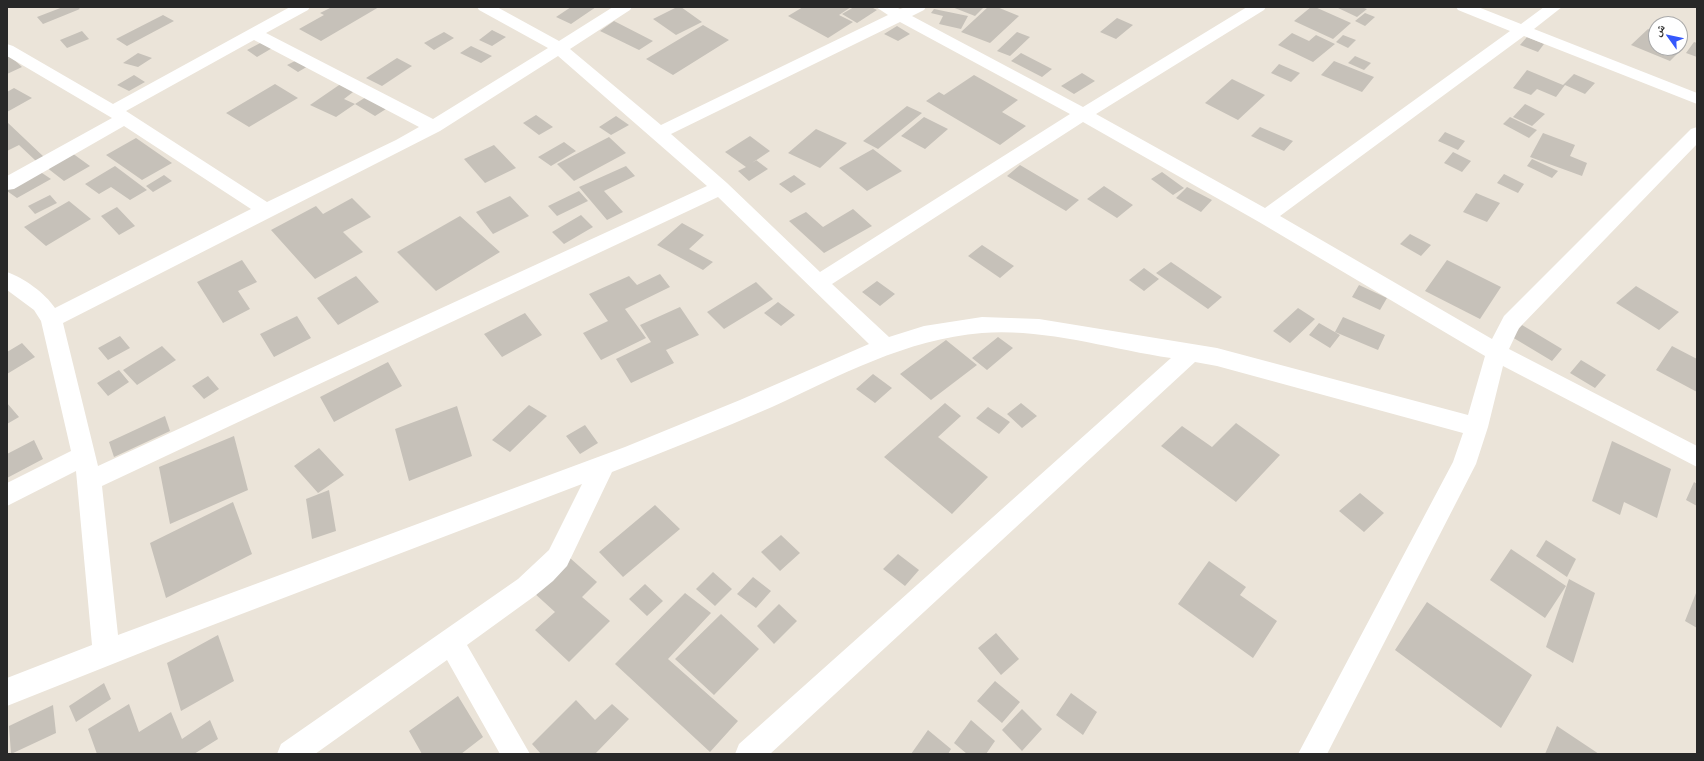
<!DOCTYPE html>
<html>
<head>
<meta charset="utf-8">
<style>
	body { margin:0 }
	#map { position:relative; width:1704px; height:761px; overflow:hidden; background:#ebe4d9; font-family:Inter,"Noto Naskh Arabic",sans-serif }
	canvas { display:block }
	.frame { position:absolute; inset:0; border:8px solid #282828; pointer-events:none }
	.north { position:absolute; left:1648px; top:16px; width:40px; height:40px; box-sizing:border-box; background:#fff; border:1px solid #a9a9a9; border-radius:50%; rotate:303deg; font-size:11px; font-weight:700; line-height:16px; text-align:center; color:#282828 }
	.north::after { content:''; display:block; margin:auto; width:14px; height:18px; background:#3558fc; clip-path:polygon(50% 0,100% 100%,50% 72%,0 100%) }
</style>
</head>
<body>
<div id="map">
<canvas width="1704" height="761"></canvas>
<div class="frame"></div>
<div class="north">ش</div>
</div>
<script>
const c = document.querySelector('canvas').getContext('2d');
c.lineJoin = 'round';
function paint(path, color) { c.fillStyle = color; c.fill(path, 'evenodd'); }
const building = new Path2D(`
	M63 7H78L80 9 43 24 37 17Z
	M332 7H379L321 41 299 29 324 15 320 13Z
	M571 7H596L571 24 556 17Z
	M677 7H681L702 22 676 35 653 19Z
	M803 7H851L839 15 853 22 828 38 788 16Z
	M854 7H871L877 10 857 23 842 14Z
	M952 7H984L975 16Z
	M988 7H997L1019 16 990 43 961 32Z
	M1311 7H1315L1351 23 1333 39 1294 21Z
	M1336 7H1361L1367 9 1357 17Z
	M934 9 968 16 961 29 939 24 943 16 931 13Z
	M1365 13 1375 17 1365 26 1355 21Z
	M163 15 174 21 127 46 116 39Z
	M1117 18 1133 25 1116 39 1100 32Z
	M614 21 653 41 639 50 600 31Z
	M703 25 729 40 673 75 646 59Z
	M897 26 910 34 898 41 884 34Z
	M1648 29 1656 32V48H1680V42L1686 45 1670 61 1631 45Z
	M492 30 506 37 492 46 479 40Z
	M82 31 89 39 67 48 60 40Z
	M444 32 454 38 434 50 424 43Z
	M1017 32 1030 37 1010 56 997 51Z
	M1292 33 1309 41 1316 35 1335 44 1313 62 1278 45Z
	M1343 35 1356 40 1348 48 1336 42Z
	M1527 37 1544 44 1538 52 1520 45Z
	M264 41 274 47 257 57 247 50Z
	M1694 42 1697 43V57L1686 53Z
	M471 46 492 56 481 63 460 53Z
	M138 53 152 58 138 67 123 63Z
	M1021 53 1052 69 1042 77 1011 61Z
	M10 56 22 67 7 74V57Z
	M1355 56 1371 63 1364 70 1348 63Z
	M397 58 412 66 382 86 366 78Z
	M299 59 310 65 298 72 287 65Z
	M1334 61 1374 77 1362 92 1321 75Z
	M1279 64 1300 73 1291 82 1271 73Z
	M1527 70 1563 85 1574 74 1595 83 1585 94 1565 85 1556 97 1537 89 1531 95 1513 88Z
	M1082 73 1095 81 1074 94 1061 86Z
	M134 75 145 82 129 91 117 85Z
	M974 75 1018 100 1002 112 1026 126 1000 145 926 101 939 92 944 95Z
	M1232 79 1265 95 1238 120 1205 103Z
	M342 83 357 89 344 99 355 104 366 97 386 109 375 116 355 104 336 117 310 105Z
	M275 84 298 98 249 127 226 113Z
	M14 88 32 98 7 112V92Z
	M1525 104 1545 114 1532 126 1513 117Z
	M907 106 922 113 878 149 863 141Z
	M536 115 553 127 539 135 523 123Z
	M616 116 629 125 611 135 599 127Z
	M924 117 948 129 925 149 901 136Z
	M1510 117 1537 130 1529 138 1503 124Z
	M7 122 44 157 36 161 19 145 7 151Z
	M1260 127 1293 141 1284 151 1251 136Z
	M816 129 847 143 820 168 788 153Z
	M1445 132 1465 141 1458 150 1438 141Z
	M1543 133 1575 145 1570 156 1587 163 1582 176 1530 157Z
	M750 136 770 151 752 163 756 160 768 169 749 181 738 171 746 167 725 152Z
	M609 137 626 153 574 181 557 164Z
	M136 138 172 163 142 180 106 155Z
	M564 142 576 151 551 166 538 157Z
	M494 145 516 168 485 183 464 159Z
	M873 149 902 171 867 191 839 168Z
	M1453 152 1471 161 1462 172 1444 163Z
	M72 153 90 166 64 181 46 167Z
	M1532 159 1558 171 1552 178 1527 166Z
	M1020 165 1079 200 1066 211 1007 176Z
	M115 166 147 190 130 200 111 187 99 194 85 184Z
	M626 166 635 176 604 191 623 212 607 220 579 187Z
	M39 171 51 179 17 198 7 191V189Z
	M1162 172 1184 188 1173 195 1151 179Z
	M1504 174 1524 184 1518 193 1497 183Z
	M164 175 172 181 153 192 146 186Z
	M794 175 806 184 791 193 779 184Z
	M1104 186 1133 205 1117 218 1087 199Z
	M1187 187 1212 200 1201 212 1176 198Z
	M579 191 588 201 557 216 548 206Z
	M1476 193 1500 203 1487 222 1463 212Z
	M50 195 57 203 35 214 28 206Z
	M510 196 529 216 493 234 476 212Z
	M352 198 371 217 343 232 363 252 315 279 271 230 316 206 323 214Z
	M69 201 91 219 46 246 24 227Z
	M117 207 135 226 119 235 101 216Z
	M853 209 872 226 824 253 789 221 806 212 823 227Z
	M581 215 593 227 564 244 552 232Z
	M460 216 500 252 436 291 397 252Z
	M682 223 704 235 689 249 713 262 703 270 657 245Z
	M1410 234 1431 245 1421 256 1400 244Z
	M982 245 1014 266 1000 278 968 256Z
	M242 260 257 282 238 291 250 309 223 323 197 282Z
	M1447 260 1501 287 1480 319 1425 291Z
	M1171 262 1222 297 1208 309 1156 273Z
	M1144 268 1159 279 1144 291 1129 280Z
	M660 274 670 287 625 309 646 338 601 360 583 333 608 321 589 294 629 276 637 285Z
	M356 276 379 302 338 325 317 298Z
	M877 281 895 294 880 306 862 292Z
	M756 282 773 299 724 329 707 312Z
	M1359 285 1387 298 1380 310 1352 297Z
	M1636 286 1679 312 1659 330 1616 303Z
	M778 302 795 315 781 326 764 313Z
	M680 307 699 335 666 350 674 363 631 383 616 359 651 342 640 325Z
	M1298 308 1315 319 1290 343 1273 331Z
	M525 313 542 335 502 357 484 334Z
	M297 316 311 338 274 357 260 334Z
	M1343 317 1385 335 1378 350 1335 332Z
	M1319 323 1340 335 1330 348 1309 335Z
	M1522 325 1562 349 1552 361 1512 337Z
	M120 336 130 348 108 360 98 348Z
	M998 337 1013 348 987 370 972 358Z
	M946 340 977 365 931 400 900 374Z
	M22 343 35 357 7 374V352Z
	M162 346 176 360 137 385 123 370Z
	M1672 346 1697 359V392L1656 370Z
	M1581 360 1606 375 1595 388 1570 373Z
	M388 362 402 386 334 422 320 397Z
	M119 370 129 382 108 396 97 383Z
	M873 374 892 388 875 403 856 389Z
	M208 376 219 389 204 399 192 386Z
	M7 403 19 417 7 424Z
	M945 403 961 416 938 437 988 477 952 514 884 457Z
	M1021 403 1037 416 1022 428 1007 414Z
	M529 405 547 416 510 452 492 440Z
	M457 406 472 456 409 481 395 429Z
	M988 407 1010 422 999 434 976 418Z
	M165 416 170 431 114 457 109 442Z
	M1236 423 1280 455 1236 502 1161 446 1182 426 1212 447Z
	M585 425 598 443 580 454 566 436Z
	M234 436 248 490 170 524 159 467Z
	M34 440 43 459 7 478V454Z
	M1612 441 1671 469 1657 518 1624 502 1620 515 1592 501Z
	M319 448 344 475 318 493 294 466Z
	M1694 482 1697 484V506L1686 500Z
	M329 490 336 531 312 539 306 499Z
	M1360 493 1384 513 1364 532 1339 511Z
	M233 502 252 554 166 598 150 543Z
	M655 505 680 529 623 577 599 552Z
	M781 535 800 553 780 571 761 552Z
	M1546 540 1576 559 1567 577 1536 556Z
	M1511 549 1566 586 1545 618 1490 580Z
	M898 554 919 570 905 586 883 569Z
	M570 558 597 582 582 597 610 621 569 662 535 630 555 612 533 592Z
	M1209 561 1246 587 1240 595 1277 621 1253 658 1178 604Z
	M713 572 732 589 715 606 696 589Z
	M753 577 771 591 756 608 737 594Z
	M1569 579 1595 593 1573 663 1546 647Z
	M645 584 663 601 647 616 629 599Z
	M685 593 711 613 668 659 738 721 710 752 615 664Z
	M1696 593 1697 594V628L1685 621Z
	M1427 602 1532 675 1501 728 1395 650Z
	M779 604 797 621 774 644 757 626Z
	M721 614 759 649 714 695 675 659Z
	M996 633 1019 659 1001 675 978 648Z
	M218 635 234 681 181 711 167 663Z
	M995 681 1020 702 1002 723 977 701Z
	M104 683 111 699 76 722 69 706Z
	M1071 693 1097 712 1083 735 1056 715Z
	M458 696 483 737 461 754H422L409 731Z
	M576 700 595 720 612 704 629 719 595 754H541L532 744Z
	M129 704 139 732 171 712 182 739 210 720 218 739 194 754H97L88 729Z
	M53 705 56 733 11 754 9 726Z
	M1022 709 1042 729 1022 751 1002 730Z
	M971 720 995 741 986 754H967L954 743Z
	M1557 726 1599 754H1545Z
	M928 730 951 749 948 754H911Z`);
const minor = new Path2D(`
	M290 7H310L308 10 266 33 433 119 548 48 479 10 477 7H497L559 41 613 7H632L630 10 570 49 661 125 888 15 876 7H896L900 9 906 7H926L924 10 912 16 1083 107 1247 7H1266L1264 10 1096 114 1265 208 1510 31 1458 10 1456 7H1478L1521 24 1544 7H1562L1534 29 1697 93V104L1524 36 1280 216 1492 339 1504 316 1691 129 1697 127V144L1519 328 1509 349 1697 446V467L1503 366 1488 427 1476 464 1327 754H1298L1453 462 1463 433 1217 366 1195 362 770 754H735L739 744 1171 358C1109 349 1045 328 982 333 906 339 839 376 772 407 719 430 666 451 612 472L567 566 553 581 536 595 467 645 530 754H500L447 660 315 754H277L281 744 518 579 549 550 582 484 163 644 7 706V678L92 645 76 471 7 506V483L71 451 41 321 34 310 7 290V272C24 278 45 293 55 308L251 209 124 126 14 189 7 190V176L112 118 7 56V44L13 46 113 104ZM900 22 1070 114 820 272 727 183 671 134ZM254 40 419 127 396 140 267 202 126 111ZM558 56 707 186 98 466 63 323 440 131ZM1083 122 1259 222 1485 356 1468 415 1217 348 1039 319 982 317 924 326 889 337 832 284ZM718 197 869 344 740 400 625 447 118 635 102 486Z`);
paint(building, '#c6c1b9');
paint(minor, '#fff');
</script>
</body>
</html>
